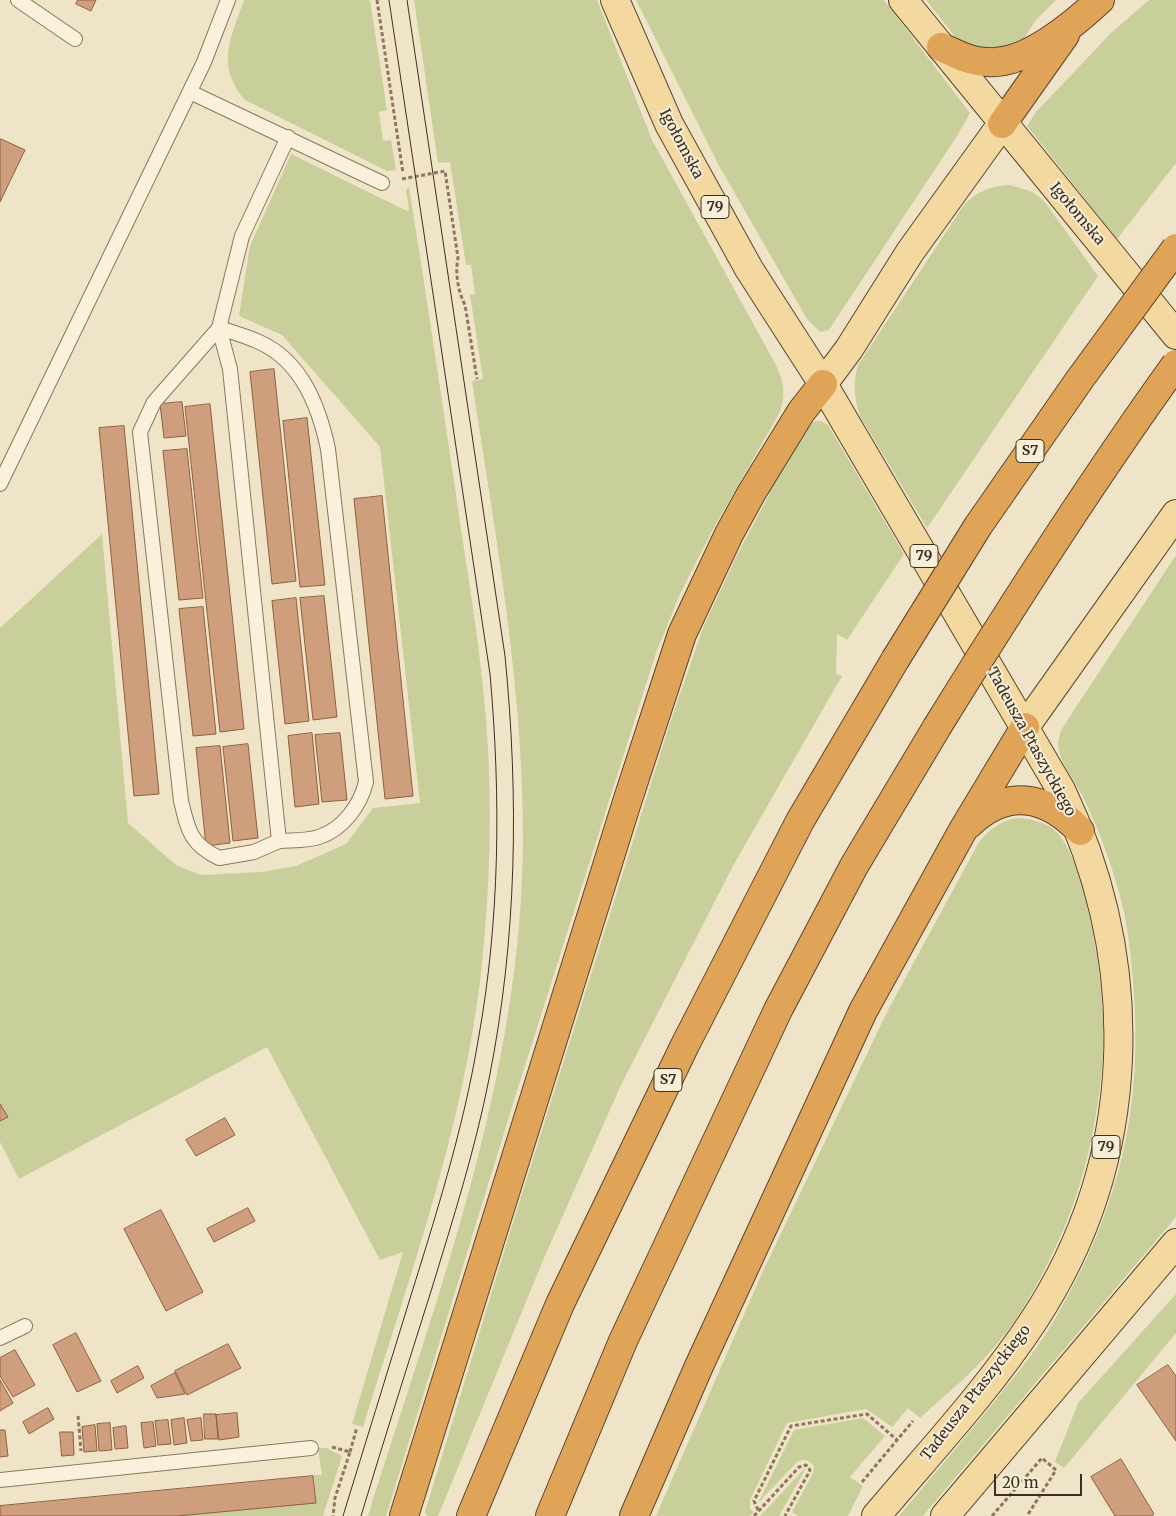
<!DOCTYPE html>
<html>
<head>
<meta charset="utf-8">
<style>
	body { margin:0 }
	#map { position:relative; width:1176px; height:1516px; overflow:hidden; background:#f0e4c8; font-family:Merriweather,serif }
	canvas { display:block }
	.scale { position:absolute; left:994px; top:1474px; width:88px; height:22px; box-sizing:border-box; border:2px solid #3d2e20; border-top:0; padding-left:6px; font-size:15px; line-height:18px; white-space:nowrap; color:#3d2e20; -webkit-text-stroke:4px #f7eed8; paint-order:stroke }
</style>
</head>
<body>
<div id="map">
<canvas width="1176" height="1516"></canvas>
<div class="scale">20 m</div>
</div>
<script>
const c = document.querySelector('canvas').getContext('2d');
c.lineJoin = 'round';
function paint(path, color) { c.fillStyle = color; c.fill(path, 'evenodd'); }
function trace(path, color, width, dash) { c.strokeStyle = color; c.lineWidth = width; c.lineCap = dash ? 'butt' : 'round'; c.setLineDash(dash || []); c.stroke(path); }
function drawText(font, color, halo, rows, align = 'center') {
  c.font = font + ' Merriweather,serif'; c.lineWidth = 4; c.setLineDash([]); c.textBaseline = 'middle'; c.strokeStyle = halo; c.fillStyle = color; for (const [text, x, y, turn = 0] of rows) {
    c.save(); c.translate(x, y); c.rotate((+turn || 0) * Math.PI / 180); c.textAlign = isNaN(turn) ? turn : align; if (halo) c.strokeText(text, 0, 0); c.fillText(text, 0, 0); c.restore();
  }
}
const green = new Path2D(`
	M244 0H370L387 110 379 112 383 141 391 140 396 170 387 171 245 100C215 65 231 38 244 0Z
	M414 0H597L652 140 776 365C784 382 786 394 780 412L713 529 680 594 656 653 516 1094 386 1516H368C438 1293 522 1075 523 838 523 684 495 533 472 381L483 379 470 295 475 294 471 265H466L450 162 438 163Z
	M636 0H884L970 113 957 136 829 330 820 332 807 319 718 164Z
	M926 0H1056L1036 20 1016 50 985 51 957 39Z
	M1149 0H1176V163L1117 239 1027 126 1036 112 1112 32Z
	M291 154 407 211 409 210 406 190 409 187C425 287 440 387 455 488 466 565 480 642 486 720 493 804 490 890 481 973 463 1129 409 1278 363 1427L352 1424 403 1252 380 1260 267 1047 19 1179 0 1142V628L102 534 128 823 176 865 201 875 261 872 296 866 346 844 373 808 420 803 380 447 282 335 239 316 250 246Z
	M1010 185 1033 192 1044 201 1098 276 927 528 860 416C854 398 853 383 858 365L964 205C978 191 990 186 1010 185Z
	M815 421H821L828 425 904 554 847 640 837 634 836 674 842 676 734 864 621 1085 544 1258 438 1516H427L425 1512 510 1232 670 723 703 628 737 555 769 495 768 491 805 429Z
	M1176 555V1217L923 1516H899C931 1478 963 1440 994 1402 1016 1375 1039 1347 1056 1317 1119 1209 1144 1107 1133 982 1131 955 1128 926 1121 900 1112 865 1099 830 1083 797 1076 783 1063 767 1059 751 1057 744 1059 737 1061 730Z
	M1016 818C1032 819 1050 822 1060 836 1090 875 1108 1007 1103 1057 1098 1117 1086 1178 1062 1233 1045 1271 1024 1312 997 1344 975 1371 946 1394 920 1418L908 1408 892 1427 866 1409 787 1423 750 1500V1509L754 1512 750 1516H656L763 1271 887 1012 979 842C990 829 999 822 1016 818Z
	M1176 1294V1333L1064 1468 1055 1462 1078 1403Z
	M863 1418 885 1436 850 1477 863 1486 848 1516H798L792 1512 813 1473 814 1466C808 1460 805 1458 797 1462L758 1503 794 1430Z
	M318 1448H326L342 1456 323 1516H173L316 1502 314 1475H322Z
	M805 1468 804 1472 779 1516H760Z`);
const building = new Path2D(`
	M78 0H96L91 11 76 4Z
	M1 139 25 150 0 202V142Z
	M274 369 296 581 272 584 250 372Z
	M182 402 186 436 164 438 160 404Z
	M210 404 244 729 220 732 185 407Z
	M307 418 325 585 300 587 283 421Z
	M124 426 159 794 134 796 99 428Z
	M187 449 203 598 179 600 163 451Z
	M382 496 413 796 385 799 354 499Z
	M324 596 337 717 313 720 300 598Z
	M296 598 309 721 285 724 272 601Z
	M203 607 216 734 193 736 179 609Z
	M312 733 319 804 295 807 288 736Z
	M340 733 347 800 322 802 315 735Z
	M248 744 258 838 233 841 223 747Z
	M220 746 230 843 206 846 196 748Z
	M0 1104 8 1117 0 1121Z
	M225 1118 235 1135 196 1156 186 1140Z
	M248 1208 255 1221 214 1242 207 1229Z
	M161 1210 203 1292 166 1311 124 1229Z
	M76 1333 101 1381 77 1392 53 1345Z
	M228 1344 241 1368 187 1395 175 1371Z
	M15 1350 35 1385 13 1397 0 1376V1358Z
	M1168 1365 1176 1376V1441L1137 1385Z
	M138 1366 144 1378 117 1393 111 1381Z
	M175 1373 185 1394 157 1398 151 1386Z
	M0 1380 13 1403 0 1411Z
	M48 1408 54 1419 29 1434 23 1422Z
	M237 1413 239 1437 219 1440 216 1415Z
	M204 1414H216L218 1439H205Z
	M184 1418 187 1443 174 1445 171 1420Z
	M201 1418 203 1440 191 1441 187 1420Z
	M168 1420 171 1444 158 1445 155 1421Z
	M153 1422 156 1446 144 1448 141 1423Z
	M110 1423 112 1450 99 1451 97 1424Z
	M95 1425 97 1451 84 1452 82 1427Z
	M126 1426 128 1448 115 1449 113 1428Z
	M0 1430H5L8 1456 0 1457Z
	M60 1432H73L74 1455 62 1456Z
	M1121 1459 1154 1514 1152 1516H1115L1091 1477Z
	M313 1476 316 1503 177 1516H0V1506Z`);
const path = new Path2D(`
	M377 0 403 173
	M402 179 445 171 458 258C455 274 458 291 465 305L477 379
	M78 1416 81 1451
	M332 1447 350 1452 335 1498 333 1516
	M350 1452 357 1427
	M862 1482 913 1421
	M758 1510 754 1501 791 1426 867 1414 897 1440
	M754 1516 799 1467 806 1465 810 1470 808 1474 785 1516
	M992 1516 1042 1458 1056 1470 1027 1516`);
const service = new Path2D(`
	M18 0 75 39
	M190 92 382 183
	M0 484 204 62 228 0
	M279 841C291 840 307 841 319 837 343 829 360 806 366 782L328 449C319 407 302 361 259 342 246 336 232 332 219 328L230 369 279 841 254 852 219 858C190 844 188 830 181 801L140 432 154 402 219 328 242 236 288 137
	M0 1338 25 1326
	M0 1480 311 1448`);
const primary = new Path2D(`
	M615 0 669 124 749 269 823 384 1061 790C1143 962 1140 1158 1034 1320 988 1390 930 1452 876 1516
	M903 0 1176 335
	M823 384 849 349 910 252 1002 124
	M1025 727 1176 514
	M945 1516 1176 1243`);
const motorway = new Path2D(`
	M941 47C956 54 971 62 988 62 1026 65 1074 24 1100 0
	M1002 124 1065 35
	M969 824C1007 788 1046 795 1080 831
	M404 1516 627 802 682 634 729 534 752 492 801 412 823 384
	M471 1516 560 1304 685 1045 800 821 895 660
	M550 1516 623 1341 778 1010 854 866 937 727
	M634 1516 699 1366 863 1011 963 830 1025 727`);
const tram = new Path2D(`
	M343 1516C365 1446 386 1375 408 1305 435 1218 463 1131 478 1041 500 920 501 797 490 674L389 0
	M361 1516C384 1440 408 1364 432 1288 453 1219 475 1150 489 1079 517 939 519 798 505 656L407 0`);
const motorwayBridge = new Path2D(`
	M895 660 978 526 1080 379 1176 248
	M937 727C1013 604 1091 482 1176 364`);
const shields = [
	[715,207,28],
	[1030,451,28],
	[924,556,28],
	[668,1080,28],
	[1106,1147,28]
];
const shieldNames = [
	["79",715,207],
	["S7",1030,451],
	["79",924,556],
	["S7",668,1080],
	["79",1106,1147]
];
const streetNames = [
	["Igołomska",681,144,62],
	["Igołomska",1077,214,50],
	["Tadeusza Ptaszyckiego",1031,742,61],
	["Tadeusza Ptaszyckiego",976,1393,-52]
];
paint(green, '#c9cf9b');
paint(building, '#cf9f7d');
trace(building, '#8d5f41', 1);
trace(service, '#8d765c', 16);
trace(primary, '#5b4430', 30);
trace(motorway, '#5b4430', 30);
trace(path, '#8d765c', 3, [4, 2.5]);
trace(service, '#faf1dc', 14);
trace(primary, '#f3d9a0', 28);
trace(motorway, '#e0a458', 28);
trace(tram, '#3d2e20', 1);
trace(motorwayBridge, '#5b4430', 30, []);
trace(motorwayBridge, '#e0a458', 28);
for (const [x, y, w] of shields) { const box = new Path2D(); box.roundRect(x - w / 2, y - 11.5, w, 23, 4); c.fillStyle = '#f7eed8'; c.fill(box); trace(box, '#3d2e20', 1); }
drawText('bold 14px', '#3d2e20', null, shieldNames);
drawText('15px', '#3d2e20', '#f7eed8', streetNames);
</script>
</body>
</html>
